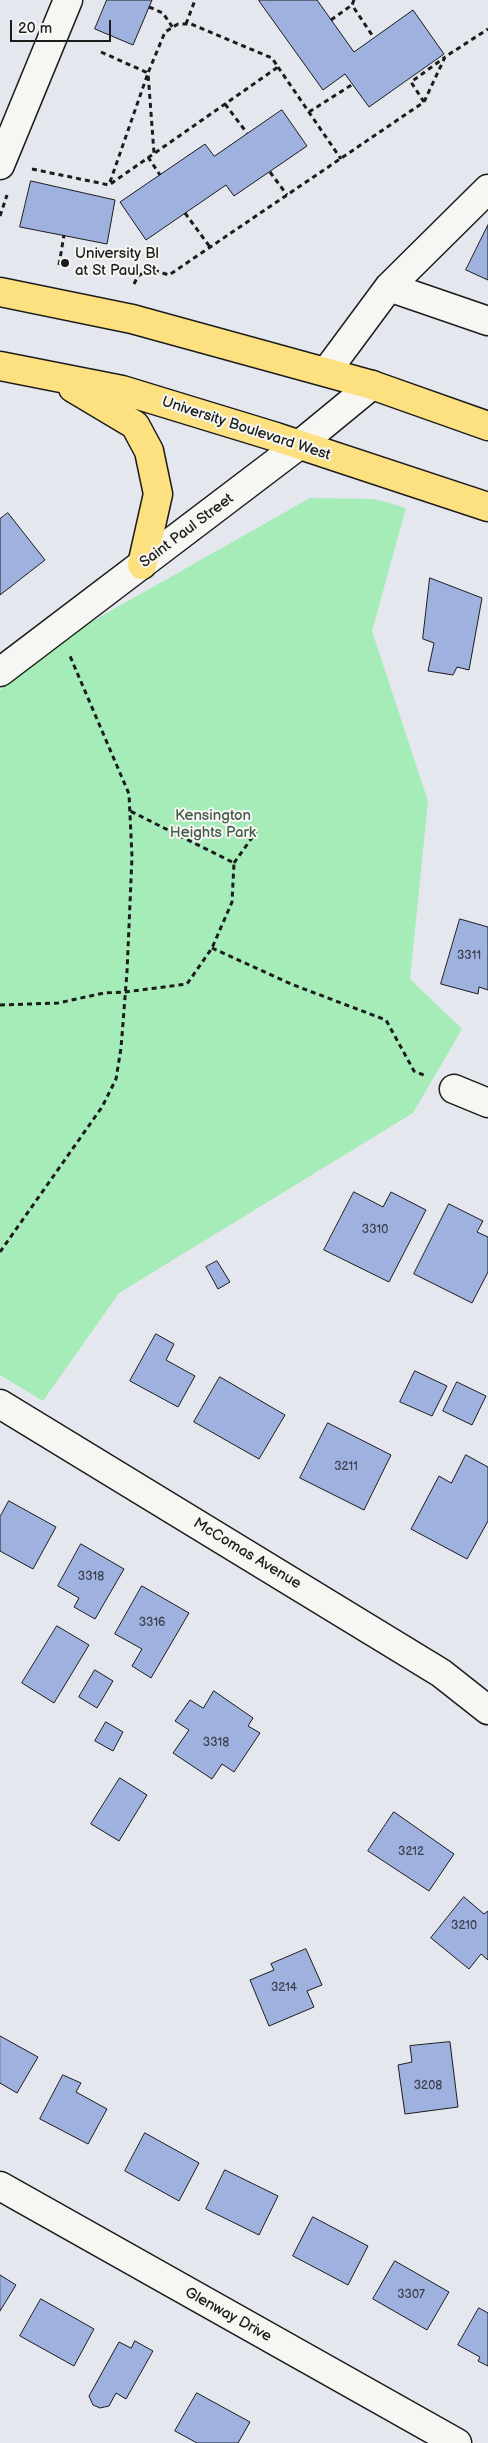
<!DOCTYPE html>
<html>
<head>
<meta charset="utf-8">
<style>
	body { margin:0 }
	#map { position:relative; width:488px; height:2443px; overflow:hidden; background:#e4e8ee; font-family:"Balsamiq Sans",sans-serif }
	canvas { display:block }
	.scale { position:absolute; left:10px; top:20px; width:101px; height:22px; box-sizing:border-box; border:2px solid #1c1c1c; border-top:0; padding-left:6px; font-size:15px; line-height:18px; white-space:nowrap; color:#1c1c1c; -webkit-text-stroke:4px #f6f6f2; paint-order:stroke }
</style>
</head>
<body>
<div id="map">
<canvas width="488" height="2443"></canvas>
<div class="scale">20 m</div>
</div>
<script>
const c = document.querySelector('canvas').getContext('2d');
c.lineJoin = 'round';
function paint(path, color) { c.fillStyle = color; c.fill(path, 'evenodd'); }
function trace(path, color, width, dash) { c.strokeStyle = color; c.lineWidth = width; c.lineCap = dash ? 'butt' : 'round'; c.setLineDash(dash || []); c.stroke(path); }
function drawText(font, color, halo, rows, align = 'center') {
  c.font = font + ' "Balsamiq Sans",sans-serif'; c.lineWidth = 4; c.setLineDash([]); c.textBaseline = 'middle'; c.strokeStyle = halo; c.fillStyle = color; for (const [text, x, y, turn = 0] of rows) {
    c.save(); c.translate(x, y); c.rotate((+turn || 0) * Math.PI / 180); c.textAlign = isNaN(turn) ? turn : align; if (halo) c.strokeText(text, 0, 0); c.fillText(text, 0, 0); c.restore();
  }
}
const green = new Path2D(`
	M310 498 375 499 406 508 372 631 428 801 410 979 462 1029 413 1113 119 1293 43 1401 0 1375V690L84 626Z`);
const building = new Path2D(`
	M107 0H152L133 45 95 29Z
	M261 0H317L354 52 413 10 444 54 369 107 345 74 323 90 259 1Z
	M282 110 307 146 234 196 226 185 146 240 120 202 205 144 214 156Z
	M31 181 115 200 107 244 20 227Z
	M488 225V280L466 270Z
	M8 513 45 560 0 595V519Z
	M430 578 482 598 469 670 457 667 453 675 428 671 434 643 423 639Z
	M460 919 488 927V990L479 987 478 994 441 984Z
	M354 1192 383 1207 391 1192 426 1210 389 1282 324 1250Z
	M449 1204 483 1221 477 1232 488 1237V1272L472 1303 414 1274Z
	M217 1261 230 1282 218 1289 206 1267Z
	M156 1334 174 1344 166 1360 195 1376 178 1407 130 1381Z
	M415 1371 447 1386 432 1416 400 1402Z
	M220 1377 285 1415 259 1459 194 1422Z
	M457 1382 486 1396 472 1425 443 1411Z
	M328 1423 391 1455 364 1510 300 1478Z
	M466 1455 488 1467V1521L467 1559 411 1529 439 1476 451 1483Z
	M9 1501 56 1527 33 1569 0 1551V1517Z
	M81 1544 124 1569 95 1619 74 1607 79 1598 58 1586Z
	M142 1586 189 1613 151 1678 132 1666 142 1649 115 1634Z
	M57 1626 89 1645 54 1703 22 1683Z
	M95 1670 113 1681 97 1708 79 1697Z
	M214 1691 253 1718 248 1726 260 1733 234 1772 222 1764 212 1779 173 1753 189 1730 175 1721 190 1700 203 1708Z
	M106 1722 123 1732 113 1751 95 1741Z
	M120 1778 147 1795 119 1841 91 1824Z
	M394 1812 454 1854 429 1891 368 1851Z
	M464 1897 484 1914 488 1911V1960L481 1954 469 1969 431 1938Z
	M306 1949 322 1985 307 1991 314 2007 269 2026 250 1980 274 1970 271 1964Z
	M0 2036 38 2057 17 2093 0 2083Z
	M450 2042 458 2107 405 2114 398 2065 412 2062 410 2046Z
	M63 2075 81 2083 76 2092 107 2109 88 2144 40 2119Z
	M145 2133 199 2163 179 2201 125 2171Z
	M225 2170 278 2196 259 2235 206 2209Z
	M313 2217 368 2246 348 2285 293 2256Z
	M395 2261 449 2292 427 2330 373 2299Z
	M0 2275 16 2285 0 2311Z
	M41 2299 94 2329 74 2366 20 2336Z
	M479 2308 488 2313V2366L478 2361 480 2357 458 2345Z
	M135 2341 153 2351 126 2399 116 2393 109 2406 100 2408 93 2405 89 2396 119 2342 131 2348Z
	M197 2393 250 2422 238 2443H197L175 2431Z`);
const path = new Path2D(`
	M354 0 352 5 374 38
	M149 7 163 13 173 28
	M331 20 352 5
	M186 24 195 0
	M101 52 148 73 109 185
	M278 67 341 159
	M424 102 411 82 444 58
	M225 104 247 133
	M309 112 353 84
	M148 157 160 175
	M32 169 109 185 278 67 272 58 191 24H178L165 32 148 73 154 153
	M270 172 287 195
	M185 213 210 247
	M0 216 7 195
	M59 265 64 235
	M134 284 138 276 150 269 169 275 424 102 445 57 488 29
	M234 863 256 832
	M212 948 291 984 386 1020 414 1071 426 1076
	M0 1005 58 1003 104 993 125 992 187 984 212 948 232 902 234 863 130 811
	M0 1252 102 1107 116 1079 121 1048 127 972 132 857 129 794 70 656`);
const minor = new Path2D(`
	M0 165 68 0
	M389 287 488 321
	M326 372 389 287 488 189
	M0 672 299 445 372 385
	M454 1089 488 1103
	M0 1404 441 1673 488 1710
	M0 2186 457 2443`);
const major = new Path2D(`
	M0 292 132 319 372 385 488 426
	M0 366 122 390 276 437 488 507
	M73 388 135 425 149 451 158 494 142 565`);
const markers = [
	[65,263,5,"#1c1c1c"]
];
const numberNames = [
	["3311",469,956],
	["3310",375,1230],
	["3211",346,1467],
	["3318",91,1577],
	["3316",152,1623],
	["3318",216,1743],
	["3212",411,1852],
	["3210",464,1926],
	["3214",284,1988],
	["3208",428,2086],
	["3307",411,2295]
];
const poiNames = [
	["University Bl",75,254],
	["at St Paul St",75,271]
];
const streetNames = [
	["University Boulevard West",246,429,18],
	["Saint Paul Street",187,531,-37],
	["McComas Avenue",247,1554,31],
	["Glenway Drive",228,2315,29]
];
const parkNames = [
	["Kensington",213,816],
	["Heights Park",213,833]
];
paint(green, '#a6ecb8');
paint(building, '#9eb1df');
trace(building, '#1c1c1c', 1);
trace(minor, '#1c1c1c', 31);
trace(major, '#1c1c1c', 31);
trace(path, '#1c1c1c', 3, [5, 4]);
trace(minor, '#f6f6f2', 28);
trace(major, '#fde080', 28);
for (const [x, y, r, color] of markers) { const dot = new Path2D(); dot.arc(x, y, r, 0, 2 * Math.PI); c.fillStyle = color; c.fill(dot); trace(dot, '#f6f6f2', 2); }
drawText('12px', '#3c414d', null, numberNames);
drawText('15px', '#1c1c1c', '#f6f6f2', poiNames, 'left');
drawText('15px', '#1c1c1c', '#f6f6f2', streetNames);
drawText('15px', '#455a4b', '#f6f6f2', parkNames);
</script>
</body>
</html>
